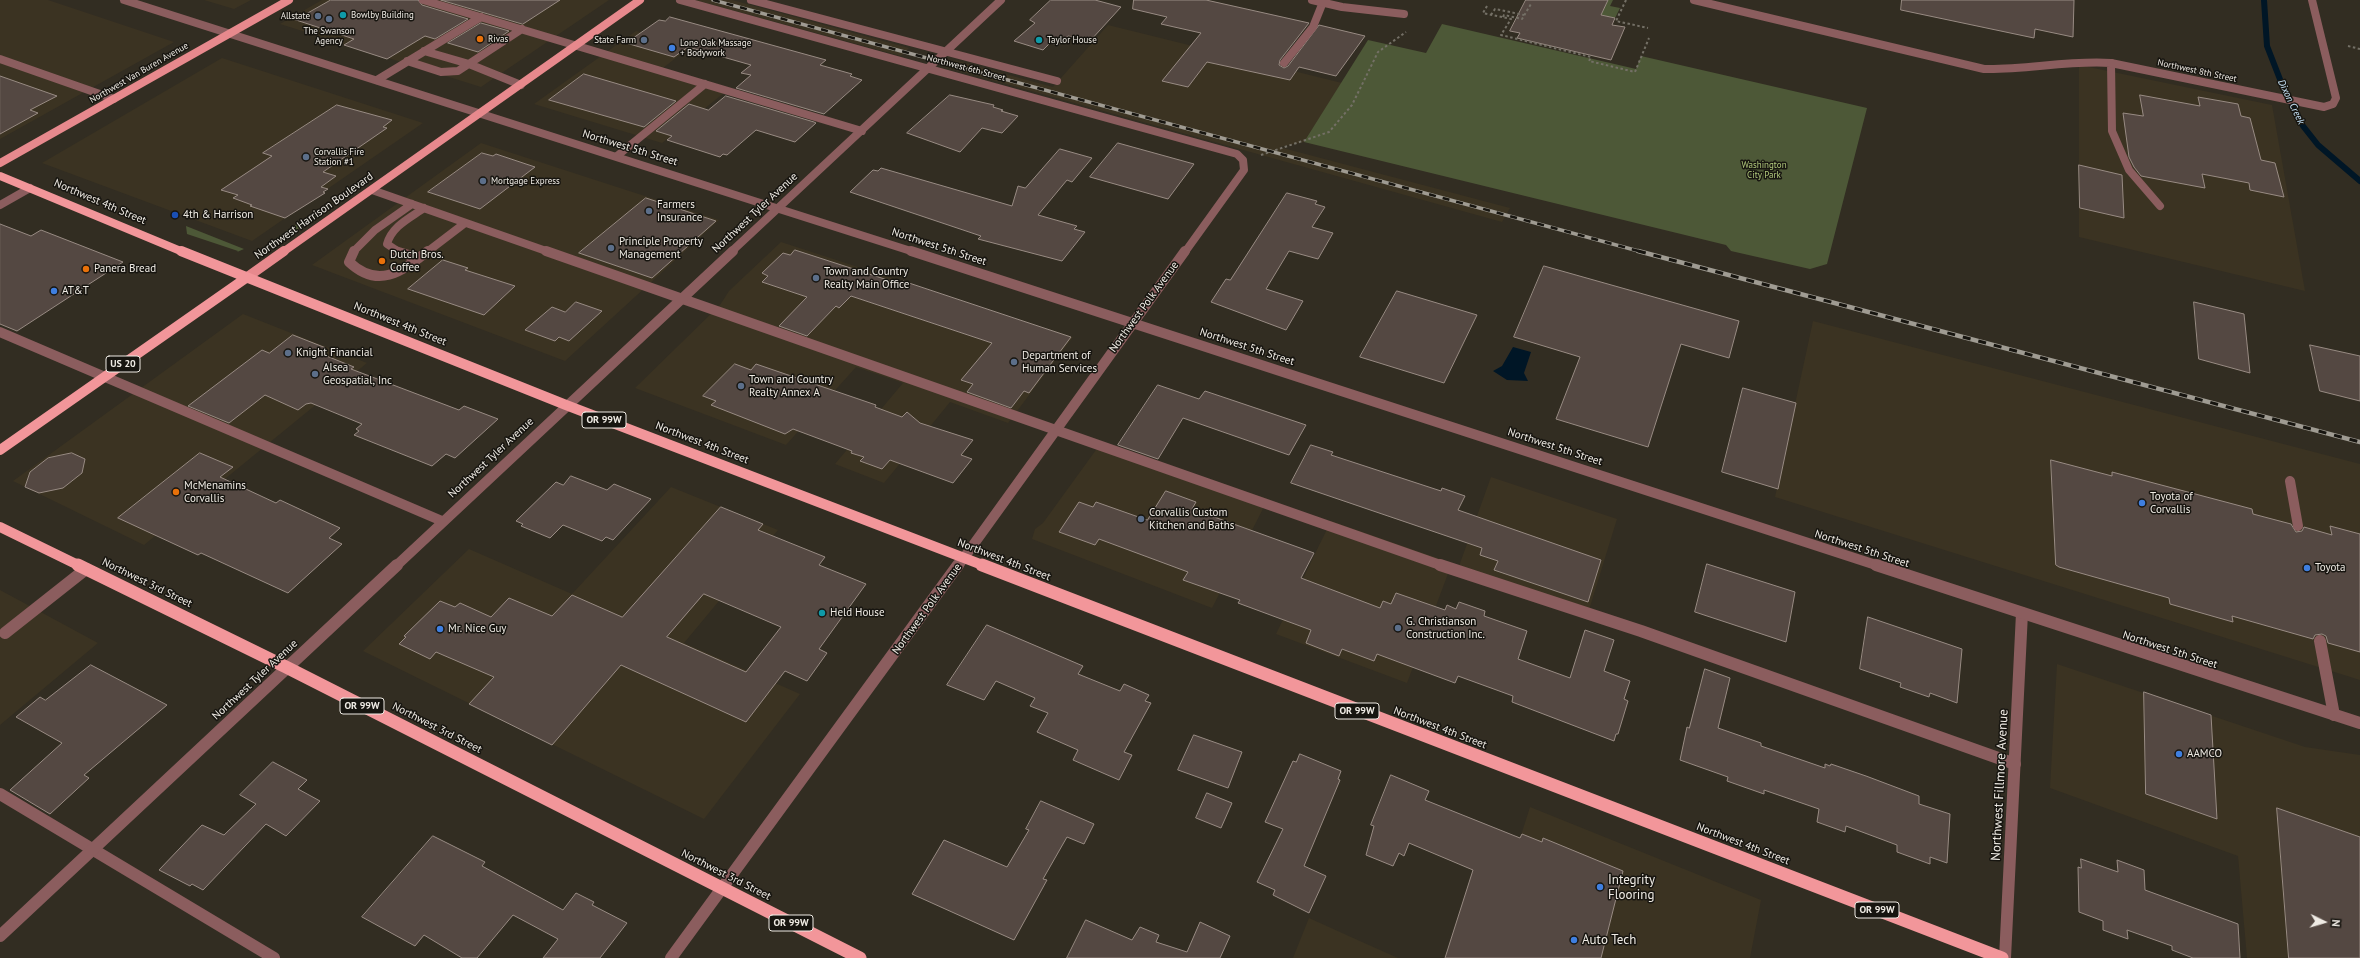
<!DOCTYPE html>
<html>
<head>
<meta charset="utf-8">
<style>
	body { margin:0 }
	#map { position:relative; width:2360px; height:958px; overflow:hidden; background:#322d22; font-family:"PT Sans",sans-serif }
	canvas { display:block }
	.north { position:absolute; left:2304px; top:902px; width:40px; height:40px; -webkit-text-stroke:3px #171510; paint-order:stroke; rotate:95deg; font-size:11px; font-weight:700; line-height:16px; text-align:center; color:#efebe4 }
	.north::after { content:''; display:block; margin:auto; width:14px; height:18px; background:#efebe4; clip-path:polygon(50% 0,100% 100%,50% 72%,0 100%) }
</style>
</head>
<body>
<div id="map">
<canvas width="2360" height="958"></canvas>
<div class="north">N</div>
</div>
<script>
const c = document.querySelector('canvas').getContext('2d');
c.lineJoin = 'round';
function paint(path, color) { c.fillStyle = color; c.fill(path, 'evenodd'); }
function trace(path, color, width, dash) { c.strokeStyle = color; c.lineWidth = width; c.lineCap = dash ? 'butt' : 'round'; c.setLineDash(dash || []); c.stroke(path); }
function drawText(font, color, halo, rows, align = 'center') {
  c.font = font + ' "PT Sans",sans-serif'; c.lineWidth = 3; c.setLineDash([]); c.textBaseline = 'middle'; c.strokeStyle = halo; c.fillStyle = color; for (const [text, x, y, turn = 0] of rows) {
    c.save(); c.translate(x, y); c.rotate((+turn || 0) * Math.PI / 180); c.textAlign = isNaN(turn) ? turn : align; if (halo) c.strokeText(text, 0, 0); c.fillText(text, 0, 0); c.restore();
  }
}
const built = new Path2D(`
	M0 0H48L174 42 0 139Z
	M204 0H251L234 9Z
	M322 0H609L481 87 280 24Z
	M695 0H732L909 48 901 56Z
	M1108 25 1342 83 1304 142 1279 147 1510 208 1502 222 945 67 952 61H957L1053 87Z
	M636 31 691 46 663 68 730 88 662 143 534 104Z
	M222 58 423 123 252 241 42 163Z
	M2079 65 2272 105 2305 291 2079 237Z
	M481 143 719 220 565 361 312 265Z
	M781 242 1073 337 1008 423 950 402 884 483 835 464 903 383 856 367 786 445 635 388 720 305 729 291Z
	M243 314 367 363 144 545 13 481Z
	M1813 321 2360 464V680L1775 497Z
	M1101 443 1268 499 1212 608 1032 539 1035 529 1043 523Z
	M1491 477 1617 519 1589 610 1459 566Z
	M671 487 778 530 684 643 800 694 704 819 363 651 469 549 572 594Z
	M1331 521 1452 563 1407 683 1276 634Z
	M0 590 98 643 0 725Z
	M2057 664 2305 747 2360 755V958H2247L2238 856 2050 788Z
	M1530 807 1761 900 1750 958H1482Z
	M1309 918 1362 942 1398 958H1293Z`);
const green = new Path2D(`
	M1608 0H1613L1610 6 1620 8 1615 18 1601 15Z
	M1442 24 1636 69 1641 56 1867 108 1827 264 1810 269 1731 251 1726 245 1304 142 1368 40 1426 53Z
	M316 211 318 215 275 245 269 243Z
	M186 226 244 249 237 252 238 251 187 234Z`);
const water = new Path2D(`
	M1513 347 1531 352 1524 373 1528 381 1507 380 1493 371 1502 366Z`);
const stream = new Path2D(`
	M2264 0 2267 46 2283 87 2303 126 2318 145 2360 181`);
const building = new Path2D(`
	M331 0H418L422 5 468 19 435 39 425 36 387 59 344 45 354 39 296 20Z
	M441 0H560L523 24Z
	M1051 0H1095L1121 7 1090 41 1068 36 1058 45 1050 43 1043 50 1014 41 1035 23 1030 20Z
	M1134 0H1206L1309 23 1280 60 1279 65 1284 68 1288 66 1319 25 1365 36 1336 76 1299 67 1290 80 1207 62 1188 87 1162 81 1201 33 1161 24 1167 17 1133 9Z
	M1526 0H1608L1601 15 1615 18 1612 25 1625 27 1611 60 1517 38 1520 33 1510 31Z
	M1902 0H2074L2073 37 2035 29 2034 38 1901 10Z
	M670 17 826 60 820 65 852 74 850 76 862 80 824 114 736 88 751 75 741 73 751 65 688 47 674 57 626 43 659 20 665 21Z
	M481 23 509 31 478 52 448 43Z
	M584 74 676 101 644 127 549 100Z
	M0 76 57 96 30 110 38 113 0 134Z
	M950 95 994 105 993 107 1003 110 1001 111 1018 116 1002 133 982 128 960 152 907 133Z
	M2140 95 2200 106 2198 97 2238 104 2241 116 2250 118 2261 160 2275 163 2284 197 2250 190 2249 183 2202 174 2205 188 2141 176 2134 167 2129 157 2123 113 2143 116Z
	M726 96 814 122 816 123 795 142 756 130 727 155 723 154 720 157 667 140 672 136 656 131 689 104 708 110Z
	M337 105 392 120 383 127 387 128 323 172 336 176 321 187 328 189 323 192 325 193 285 218 250 206 252 205 233 198 238 195 221 190 272 156 263 153Z
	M1118 143 1194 164 1168 199 1090 177Z
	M1060 149 1092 158 1072 182 1067 180 1038 215 1077 226 1074 229 1085 232 1062 261 978 239 981 236 850 192 873 170 878 171 881 168 1012 206 1018 186 1025 188Z
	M482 153 493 156 496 154 535 167 480 209 428 192Z
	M2079 165 2122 175 2124 218 2080 208Z
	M1287 193 1317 201 1315 204 1325 207 1312 227 1333 233 1318 259 1289 251 1266 289 1303 301 1286 330 1211 302 1226 279 1230 280Z
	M646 198 716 221 652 278 579 253Z
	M0 224 31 236 41 230 123 262 17 331 0 324Z
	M795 250 900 284 903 281 1071 337 1029 393 1024 391 1011 408 967 392 973 384 961 380 992 343 851 296 839 308 836 306 807 336 779 326 807 297 762 282 768 276 762 273 783 253 790 255Z
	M443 260 468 268 465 270 515 286 484 315 408 289Z
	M1544 266 1739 321 1729 358 1681 344 1648 447 1556 419 1580 357 1514 337Z
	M1397 291 1477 315 1444 383 1360 357Z
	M576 302 602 311 569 341 559 337 555 341 525 330 552 307 565 312Z
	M2194 302 2244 314 2250 373 2199 359Z
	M293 335 326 348 319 353 354 367 351 369 459 410 464 406 498 419 455 458 446 454 432 466 354 435 359 431 356 429 362 424 311 403 306 404 298 410 265 395 229 423 188 406 262 350 269 353Z
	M2310 345 2360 356V401L2320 391Z
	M735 364 751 370 756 364 876 405 875 407 902 417 907 412 920 423 973 440 961 455 972 459 953 483 890 460 882 469 860 461 864 457 851 453 852 451 793 429 785 434 711 405 716 401 703 396Z
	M1158 385 1199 399 1205 391 1306 425 1289 455 1183 418 1158 459 1118 445Z
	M1743 388 1796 403 1778 489 1722 472Z
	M1311 445 1333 452 1331 455 1441 491 1442 488 1465 496 1458 510 1601 560 1588 602 1494 570 1498 561 1480 555 1482 548 1291 483Z
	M72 453 85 459 82 473 63 488 39 493 25 487 30 472 48 458Z
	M200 453 233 467 220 477 276 503 280 500 340 528 329 538 342 544 288 593 201 553 198 555 118 518Z
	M2051 460 2112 476V472L2252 509 2253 514 2291 524 2296 532 2302 531 2304 527 2332 535 2330 526 2360 534V652L2328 643 2326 636 2322 634 2315 635 2313 639 2232 616 2233 622 2170 604 2169 598 2059 567 2056 565Z
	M571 476 607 490 614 484 651 499 613 540 606 537 602 541 563 525 550 538 521 526 523 524 516 521 556 482 563 485Z
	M1166 491 1196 502 1192 509 1314 553 1301 578 1380 608 1383 601 1391 604 1396 593 1445 610 1447 605 1456 609 1459 602 1485 611 1484 616 1527 631 1518 659 1570 678 1585 630 1614 640 1604 671 1630 681 1624 699 1628 701 1618 734H1616L1614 741 1512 702 1513 696 1458 676 1455 683 1377 654 1374 661 1342 649 1339 656 1306 643 1311 630 1238 603 1240 600 1183 580 1188 572 1099 539 1095 545 1059 532 1079 502 1093 507 1096 502 1147 520Z
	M721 507 763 524 758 530 825 557 819 565 866 584 819 649 827 653 807 681 785 671 746 722 621 665 552 745 469 704 494 677 436 652 430 659 399 644 406 637 404 636 440 601 455 607 460 603 491 617 509 598 552 616 572 595 622 617ZM704 594 781 627 746 672 667 637Z
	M1707 564 1795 592 1786 642 1695 612Z
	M1868 617 1962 649 1957 703 1930 693 1929 697 1900 687 1901 683 1860 669Z
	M987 625 1083 666 1078 674 1120 691 1124 684 1149 695 1145 701 1151 703 1124 752 1132 755 1119 780 1073 760 1078 750 1037 732 1048 713 1030 706 1035 698 996 681 984 700 947 685Z
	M91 665 167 705 84 775 89 778 50 814 10 790 62 743 16 717 40 697 45 700Z
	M1705 669 1730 678 1718 728 1761 743V746L1825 768V764L1830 766 1831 764 1866 776 1919 796V804L1950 814 1947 863 1930 857V864L1897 852V845L1846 826 1845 832 1817 822 1819 809 1764 790V794L1727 781 1728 777 1680 760 1687 727 1689 728Z
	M2144 692 2211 715 2217 819 2146 794Z
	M1194 735 1242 752 1228 788 1178 770Z
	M1300 754 1341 771 1338 779 1340 780 1304 866 1326 876 1309 913 1273 895 1275 890 1257 882 1283 829 1265 822 1293 761 1296 762Z
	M273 762 307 780 298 789 320 801 286 836 266 824 203 890 192 884 190 886 159 870 202 825 224 835 256 804 240 795Z
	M1391 775 1429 791 1425 800 1520 838 1522 834 1542 842 1543 838 1623 871 1601 958H1445L1473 870 1409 843 1404 856 1399 853 1393 866 1366 855 1374 826 1371 825Z
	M1207 793 1232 803 1221 828 1196 818Z
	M1041 801 1094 824 1084 844 1067 837 1043 879 1047 880 1014 940 912 894 944 840 1007 867 1029 830 1026 829Z
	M2277 808 2360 837V958H2289Z
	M433 836 485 862 482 866 563 910 576 893 594 902 592 905 627 923 600 958H543L558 939 513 915 477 958H462L424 935 415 946 362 917Z
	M2081 859 2118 872 2117 860 2144 870 2145 890 2238 924 2240 958H2193L2172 950V946L2127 930 2128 939 2103 930V921L2079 912 2078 867 2081 868Z
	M1086 920 1132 940 1140 927 1159 935 1156 942 1187 952 1200 922 1230 936 1220 958H1067Z`);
const path = new Path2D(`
	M1626 0 1616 21 1648 28
	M1487 6 1483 13 1511 19 1501 35 1591 57 1589 61 1635 72 1649 38
	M1491 15 1495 9 1524 15
	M1503 17 1504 15 1522 19 1531 4
	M2348 46 2360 49
	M1261 155 1329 132 1352 105 1378 52 1406 32`);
const serviceFar2 = new Path2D(`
	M423 0 862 131
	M1694 0 1984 69C2027 70 2068 60 2111 63L2112 131 2129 170 2160 206
	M424 51 469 64 521 85
	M0 59 114 99
	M407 61 441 72 458 71 522 29
	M1284 63 1313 27 1323 2
	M377 80 481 17
	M617 156 705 84
	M372 190 549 252
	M0 205 30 188
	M353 252 375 230 412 204
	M399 252 387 244C392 226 410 218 424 208
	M427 252 465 223`);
const serviceFar1 = new Path2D(`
	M354 251 349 262C379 290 402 271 428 251
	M395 251 419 258
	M546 251 1443 566
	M0 332 442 521
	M2290 481 2298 526`);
const service = new Path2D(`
	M1440 565 1641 631 2015 764
	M5 633 86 569
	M2320 641 2334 715
	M0 794 274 958`);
const minorFar2 = new Path2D(`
	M680 0 1237 154 1243 160 1244 170 1185 252
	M751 0 1057 81
	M1312 0 1342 7 1404 14
	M2111 63 2324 107 2333 104 2336 98 2312 0
	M731 252 1001 0`);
const minorFar1 = new Path2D(`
	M396 566 733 251
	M958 566 1185 251`);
const minor = new Path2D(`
	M0 936 397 565
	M671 958 958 565
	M2005 958 2022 613`);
const tertiaryFar2 = new Path2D(`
	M124 0 914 252`);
const tertiaryFar1 = new Path2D(`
	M911 251 1879 566`);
const tertiary = new Path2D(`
	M1876 565 2360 723`);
const primaryFar1 = new Path2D(`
	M0 163 289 0
	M283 252 640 0`);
const primary = new Path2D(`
	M246 278 284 251`);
const trunkFar2 = new Path2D(`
	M0 176 183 252`);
const trunkFar1 = new Path2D(`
	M181 251 566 405 985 566
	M0 450 246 278
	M0 527 80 566`);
const trunk = new Path2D(`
	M78 565 286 667 860 958
	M982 565 2002 958`);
const railFar1 = new Path2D(`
	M713 0 1642 252`);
const rail = new Path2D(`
	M1638 251 2360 442`);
const markers = [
	[343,15,4,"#0f9aa8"],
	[318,16,4,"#5c6f8a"],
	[329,19,4,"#5c6f8a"],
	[480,39,4,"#e8710a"],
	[644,40,4,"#5c6f8a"],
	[1039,40,4,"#0f9aa8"],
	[672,48,4,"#3f7fe0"],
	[306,157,4,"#5c6f8a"],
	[483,181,4,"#5c6f8a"],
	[649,211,4,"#5c6f8a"],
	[175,215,4,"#1a4fb4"],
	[611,248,4,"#5c6f8a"],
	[382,261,4,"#e8710a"],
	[86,269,4,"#e8710a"],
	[816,278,4,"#5c6f8a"],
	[54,291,4,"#3f7fe0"],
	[288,353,4,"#5c6f8a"],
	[1014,362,4,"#5c6f8a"],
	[315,374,4,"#5c6f8a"],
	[741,386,4,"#5c6f8a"],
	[176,492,4,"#e8710a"],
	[2142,503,4,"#3f7fe0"],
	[1141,519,4,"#5c6f8a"],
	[2307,568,4,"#3f7fe0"],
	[822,613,4,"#0f9aa8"],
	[1398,628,4,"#5c6f8a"],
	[440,629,4,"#3f7fe0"],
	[2179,754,4,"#3f7fe0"],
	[1600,887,4,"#3f7fe0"],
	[1574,940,4,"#3f7fe0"]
];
const farPoinames = [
	["Bowlby Building",351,15],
	["Allstate",310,16,"right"],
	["The Swanson",329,31,"center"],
	["Agency",329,41,"center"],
	["Rivas",488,39],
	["State Farm",636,40,"right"],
	["Taylor House",1047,40],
	["Lone Oak Massage",680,43],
	["+ Bodywork",680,53],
	["Corvallis Fire",314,152],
	["Station #1",314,162],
	["Mortgage Express",491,181]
];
const farStreetnames = [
	["Northwest 6th Street",966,68,15],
	["Northwest 8th Street",2197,71,12],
	["Northwest Van Buren Avenue",139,73,-30]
];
const farParknames = [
	["Washington",1764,165],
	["City Park",1764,175]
];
const farWaternames = [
	["Dixon Creek",2291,102,64]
];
const shields = [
	[123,364,34],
	[604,420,44],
	[362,706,44],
	[1357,711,44],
	[1877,910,44],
	[791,923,44]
];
const shieldNames = [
	["US 20",123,364],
	["OR 99W",604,420],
	["OR 99W",362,706],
	["OR 99W",1357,711],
	["OR 99W",1877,910],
	["OR 99W",791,923]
];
const streetNames = [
	["Northwest 5th Street",630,148,17],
	["Northwest 4th Street",100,202,23],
	["Northwest Tyler Avenue",755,213,-43],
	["Northwest Harrison Boulevard",314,216,-35],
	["Northwest 5th Street",939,247,18],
	["Northwest Polk Avenue",1144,307,-54],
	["Northwest 4th Street",400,324,22],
	["Northwest 5th Street",1247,347,18],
	["Northwest 4th Street",702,443,21],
	["Northwest 5th Street",1555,447,18],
	["Northwest Tyler Avenue",491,458,-43],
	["Northwest 5th Street",1862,549,18],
	["Northwest 4th Street",1004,560,21],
	["Northwest 3rd Street",147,583,26],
	["Northwest Polk Avenue",927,609,-54],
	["Northwest 5th Street",2170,650,18],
	["Northwest Tyler Avenue",255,680,-43],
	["Northwest 3rd Street",437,728,27],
	["Northwest 4th Street",1440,728,21],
	["Northwest 4th Street",1743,844,21],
	["Northwest 3rd Street",726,875,27]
];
const poiNames = [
	["Farmers",657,205],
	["Insurance",657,218],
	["4th & Harrison",183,215],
	["Principle Property",619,242],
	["Management",619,255],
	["Dutch Bros.",390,255],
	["Coffee",390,268],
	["Panera Bread",94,269],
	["Town and Country",824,272],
	["Realty Main Office",824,285],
	["AT&T",62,291],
	["Knight Financial",296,353],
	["Department of",1022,356],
	["Human Services",1022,369],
	["Alsea",323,368],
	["Geospatial, Inc",323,381],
	["Town and Country",749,380],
	["Realty Annex A",749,393],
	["McMenamins",184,486],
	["Corvallis",184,499],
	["Toyota of",2150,497],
	["Corvallis",2150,510],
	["Corvallis Custom",1149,513],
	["Kitchen and Baths",1149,526],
	["Toyota",2315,568],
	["Held House",830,613],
	["G. Christianson",1406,622],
	["Construction Inc.",1406,635],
	["Mr. Nice Guy",448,629],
	["AAMCO",2187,754]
];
const nearStreetnames = [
	["Northwest Fillmore Avenue",2000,785,-87]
];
const nearPoinames = [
	["Integrity",1608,880],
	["Flooring",1608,895],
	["Auto Tech",1582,940]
];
paint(built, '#3b3322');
paint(green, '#4d5837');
paint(water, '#001626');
trace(stream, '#001626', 6);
paint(building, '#544842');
trace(building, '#988b83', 1);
trace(path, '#747066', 2, [2.5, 2.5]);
trace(serviceFar2, '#8b5d5e', 8);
trace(serviceFar1, '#8b5d5e', 10);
trace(service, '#8b5d5e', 12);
trace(minorFar2, '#8b5d5e', 8);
trace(minorFar1, '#8b5d5e', 10);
trace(minor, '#8b5d5e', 12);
trace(tertiaryFar2, '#8b5d5e', 8);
trace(tertiaryFar1, '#8b5d5e', 10);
trace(tertiary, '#8b5d5e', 12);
trace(primaryFar1, '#e7898d', 8);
trace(primary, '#e7898d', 10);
trace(trunkFar2, '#f2969a', 8);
trace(trunkFar1, '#f2969a', 10);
trace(trunk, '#f2969a', 13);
trace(railFar1, '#9f9b92', 3.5);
trace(rail, '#9f9b92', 4.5);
trace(railFar1, '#171510', 2.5, [7]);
trace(rail, '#171510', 3, [8]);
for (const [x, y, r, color] of markers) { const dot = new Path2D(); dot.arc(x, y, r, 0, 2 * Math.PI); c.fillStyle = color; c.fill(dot); trace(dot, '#171510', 1.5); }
drawText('9px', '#efebe4', '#171510', farPoinames, 'left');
drawText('9px', '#efebe4', '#171510', farStreetnames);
drawText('9px', '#b1c97c', '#171510', farParknames);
drawText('italic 10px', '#c5e2f7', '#171510', farWaternames);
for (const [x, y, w] of shields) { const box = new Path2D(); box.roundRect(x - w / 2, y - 8, w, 16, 3); c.fillStyle = '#171510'; c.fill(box); trace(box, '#efebe4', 1); }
drawText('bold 10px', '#efebe4', null, shieldNames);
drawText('11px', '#efebe4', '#171510', streetNames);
drawText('11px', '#efebe4', '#171510', poiNames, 'left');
drawText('13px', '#efebe4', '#171510', nearStreetnames);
drawText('13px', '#efebe4', '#171510', nearPoinames, 'left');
</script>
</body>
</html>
